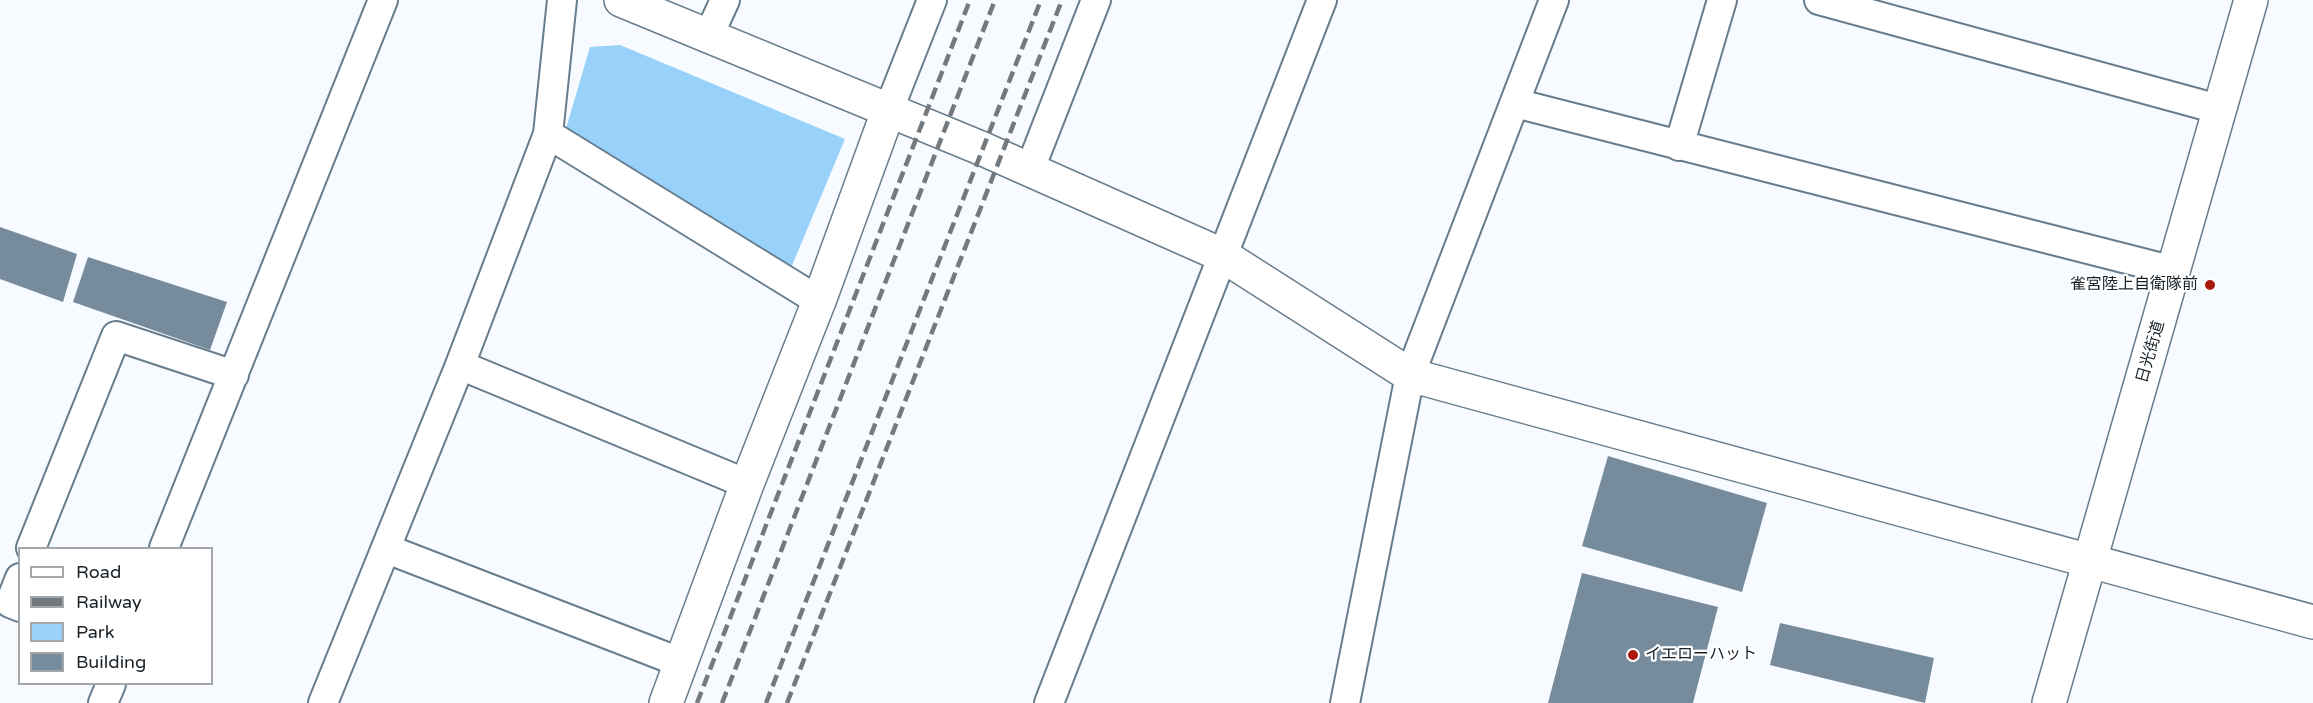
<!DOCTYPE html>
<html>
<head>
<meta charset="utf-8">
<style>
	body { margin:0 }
	#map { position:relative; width:2313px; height:703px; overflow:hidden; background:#f7fbff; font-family:"Varela Round",sans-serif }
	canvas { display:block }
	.legend { position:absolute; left:18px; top:547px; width:195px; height:138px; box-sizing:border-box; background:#fff; border:2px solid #a3a7a9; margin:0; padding:8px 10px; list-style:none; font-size:18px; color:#192228 }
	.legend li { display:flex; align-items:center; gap:12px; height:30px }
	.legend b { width:30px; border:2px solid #a3a7a9 }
</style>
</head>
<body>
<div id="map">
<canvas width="2313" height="703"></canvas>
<ul class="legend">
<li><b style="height:8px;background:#fff"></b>Road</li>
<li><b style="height:8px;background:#72797f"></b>Railway</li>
<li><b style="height:16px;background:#98d2fb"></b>Park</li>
<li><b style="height:16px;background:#768c9d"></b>Building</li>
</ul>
</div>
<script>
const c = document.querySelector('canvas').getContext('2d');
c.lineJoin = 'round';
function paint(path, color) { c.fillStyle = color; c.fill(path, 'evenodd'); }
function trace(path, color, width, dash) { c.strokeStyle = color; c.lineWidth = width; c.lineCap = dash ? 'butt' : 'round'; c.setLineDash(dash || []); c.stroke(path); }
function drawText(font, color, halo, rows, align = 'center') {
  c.font = font + ' "Varela Round","Noto Sans JP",sans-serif'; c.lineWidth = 4.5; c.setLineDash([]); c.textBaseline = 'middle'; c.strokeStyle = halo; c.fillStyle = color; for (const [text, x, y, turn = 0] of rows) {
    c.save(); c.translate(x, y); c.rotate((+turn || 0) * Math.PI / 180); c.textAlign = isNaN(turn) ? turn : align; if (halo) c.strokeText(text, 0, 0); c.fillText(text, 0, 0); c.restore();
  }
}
const green = new Path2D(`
	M620 45 845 139 791 268 565 132 590 47Z`);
const building = new Path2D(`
	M0 227 77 254 63 302 0 279Z
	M88 257 227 302 210 350 73 302Z
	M1608 456 1767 503 1742 592 1582 546Z
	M1582 573 1718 607 1693 703H1548Z
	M1780 623 1934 658 1925 703 1770 665Z`);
const minor = new Path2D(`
	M1819 0 2218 109
	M709 35 725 0
	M1515 103 2174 271
	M889 109 932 0
	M548 134 819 301
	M1679 146 1722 0
	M1030 169 1096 0
	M460 365 747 484
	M31 548 116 336 234 375
	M164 548 383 0
	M387 549 682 663
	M20 578 10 603 20 607
	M103 703 111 684
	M323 703 460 365 548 134 562 0
	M1049 703 1322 0
	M1345 703 1410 375 1554 0`);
const tertiary = new Path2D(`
	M621 0 983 149 1222 255 1410 375 2313 622
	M666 703 747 484 819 301 889 109`);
const trunk = new Path2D(`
	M2049 703 2251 0`);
const rail = new Path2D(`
	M697 703 970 0
	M722 703 995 0
	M766 703 1041 0
	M787 703 1062 0`);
const markers = [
	[2210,285,6,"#aa190e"],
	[1633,655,6,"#aa190e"]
];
const poiNames = [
	["雀宮陸上自衛隊前",2198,285],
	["イエローハット",1645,655,"left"]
];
const streetNames = [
	["日光街道",2151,352,-74]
];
paint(green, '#98d2fb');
paint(building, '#768c9d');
trace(minor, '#677d8d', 32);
trace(tertiary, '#677d8d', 36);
trace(trunk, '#677d8d', 36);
trace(minor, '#fff', 28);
trace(tertiary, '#fff', 33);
trace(trunk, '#fff', 33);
trace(rail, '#72797f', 4.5, [12, 6]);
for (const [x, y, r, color] of markers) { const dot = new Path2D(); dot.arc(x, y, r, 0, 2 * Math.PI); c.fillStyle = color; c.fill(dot); trace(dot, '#fff', 2); }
drawText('16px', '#192228', '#fff', poiNames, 'right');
drawText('16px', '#192228', '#fff', streetNames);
</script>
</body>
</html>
